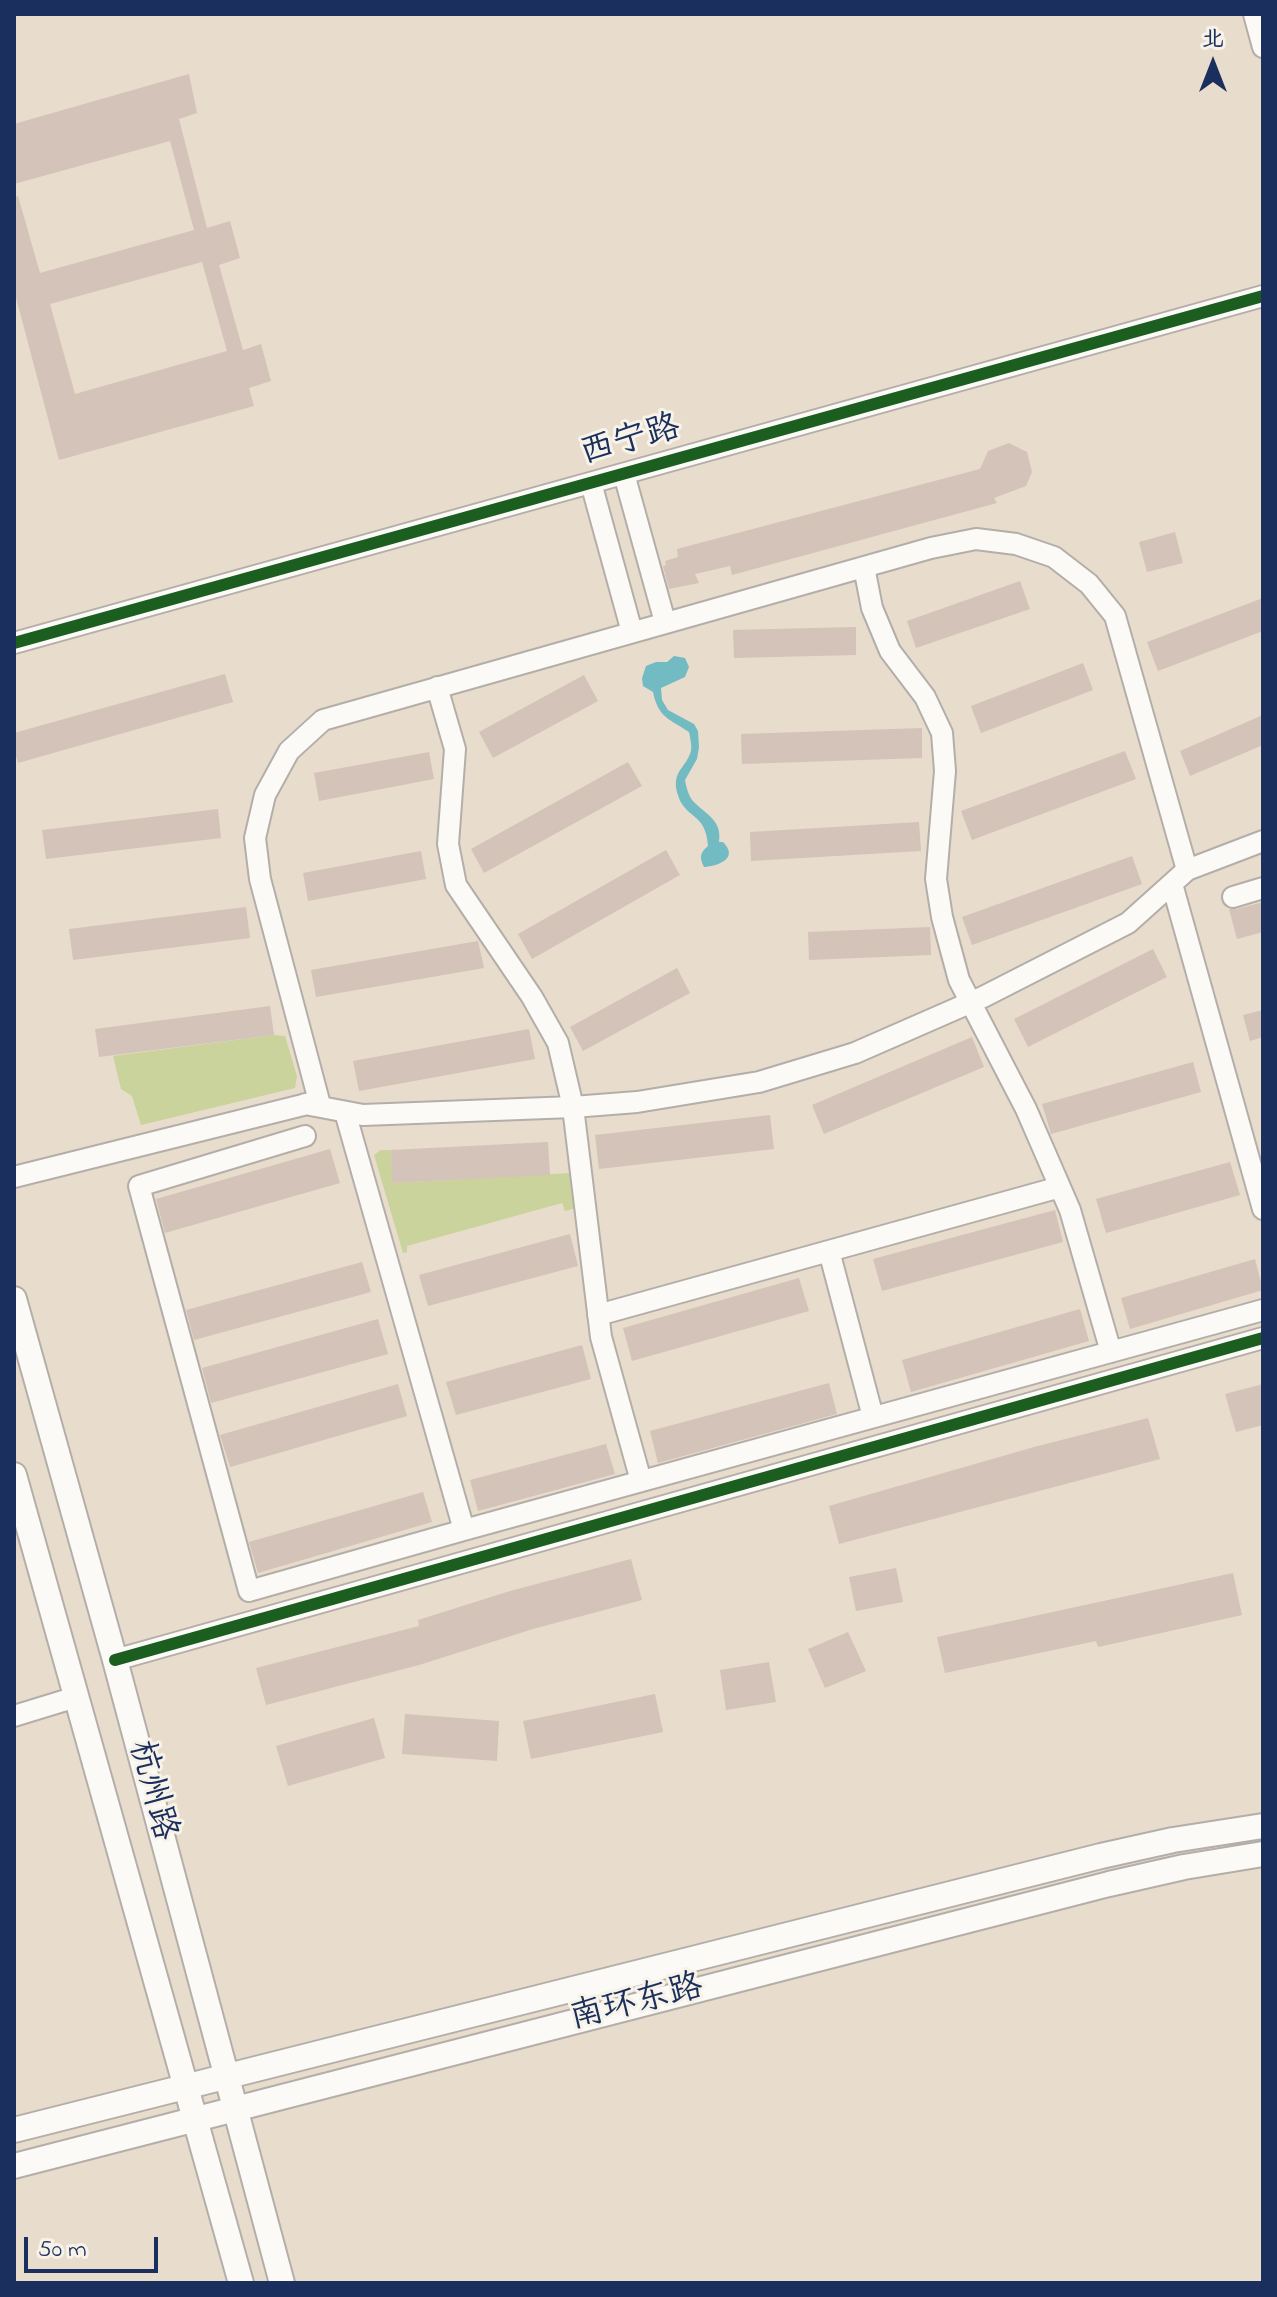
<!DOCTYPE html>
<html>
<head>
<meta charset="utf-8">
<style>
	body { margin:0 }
	#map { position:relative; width:1277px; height:2297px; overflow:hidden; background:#e8dccc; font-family:"Indie Flower","LXGW WenKai TC",sans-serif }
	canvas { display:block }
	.frame { position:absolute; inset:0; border:16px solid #1b2f5e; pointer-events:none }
	.north { position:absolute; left:1173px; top:24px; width:80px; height:80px; -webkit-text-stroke:6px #f7f3e8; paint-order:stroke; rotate:0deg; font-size:22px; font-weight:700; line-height:32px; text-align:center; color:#1b2f5e }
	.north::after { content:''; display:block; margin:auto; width:28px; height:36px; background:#1b2f5e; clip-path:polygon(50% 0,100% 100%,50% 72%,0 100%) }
	.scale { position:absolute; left:24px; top:2237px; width:134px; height:36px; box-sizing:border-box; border:4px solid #1b2f5e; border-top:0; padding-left:10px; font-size:24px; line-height:28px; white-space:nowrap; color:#1b2f5e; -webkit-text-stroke:6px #f7f3e8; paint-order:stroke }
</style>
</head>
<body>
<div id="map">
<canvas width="1277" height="2297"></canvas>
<div class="frame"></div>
<div class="north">北</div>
<div class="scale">50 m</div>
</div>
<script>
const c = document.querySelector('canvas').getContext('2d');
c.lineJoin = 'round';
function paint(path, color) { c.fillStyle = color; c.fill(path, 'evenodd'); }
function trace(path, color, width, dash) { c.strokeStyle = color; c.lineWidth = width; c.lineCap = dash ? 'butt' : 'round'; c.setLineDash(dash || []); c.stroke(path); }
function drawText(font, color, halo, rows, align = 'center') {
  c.font = font + ' "Indie Flower","LXGW WenKai TC",sans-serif'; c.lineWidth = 6; c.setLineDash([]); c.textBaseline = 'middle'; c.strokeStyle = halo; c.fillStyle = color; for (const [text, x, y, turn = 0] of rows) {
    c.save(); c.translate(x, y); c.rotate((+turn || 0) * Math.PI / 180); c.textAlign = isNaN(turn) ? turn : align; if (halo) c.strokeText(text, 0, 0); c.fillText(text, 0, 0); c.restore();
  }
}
const green = new Path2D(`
	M274 1035 285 1036 297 1076 295 1088 141 1125 132 1096 121 1089 113 1056Z
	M381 1150H391L393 1183 571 1173 576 1208 565 1211 562 1203 407 1246V1252L403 1253 374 1155Z`);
const water = new Path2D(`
	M674 656 685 658 689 667 685 677 661 688 662 700 668 710 694 724 698 731 699 747 697 759 685 780C687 790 689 798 696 804 709 816 722 822 719 842H723C739 858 719 866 704 867 699 857 700 853 708 846 706 811 684 820 677 792 672 771 686 768 691 751 692 745 690 737 689 732 669 719 658 717 653 692L643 686 642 678 646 666 656 662H667Z`);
const building = new Path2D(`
	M189 74 197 113 179 119 207 228 230 221 240 258 219 265 243 350 261 344 271 381 249 388 254 406 59 460 14 290V197L18 196 40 273 194 230 170 141 14 184V124ZM202 262 227 351 75 394 50 304Z
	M1009 443 1027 452 1032 472 1026 486 994 498 997 503 732 575 730 566 695 574 699 583 669 589 663 566 666 565 665 561 678 557 677 549 980 469 988 451Z
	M1175 532 1183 563 1147 572 1139 542Z
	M1020 581 1030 609 916 648 907 621Z
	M1263 598V631L1158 671 1147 642Z
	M856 627V655L734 658 733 630Z
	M1083 663 1093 690 981 733 971 706Z
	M225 674 233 702 18 763 14 749V733Z
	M584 675 598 701 493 758 479 732Z
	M1263 715V745L1190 776 1180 751Z
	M922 728V758L742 764 741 734Z
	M1125 751 1136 779 972 840 961 811Z
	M429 752 434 779 319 801 314 773Z
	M628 762 642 786 484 873 471 849Z
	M218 809 221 838 46 859 42 830Z
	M919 822 921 851 751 861 750 832Z
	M666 850 680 875 532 959 518 934Z
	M421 851 426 879 308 901 303 873Z
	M1132 856 1142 884 972 945 962 917Z
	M1263 902V932L1237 939 1229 909H1237Z
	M246 907 250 938 73 960 69 929Z
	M930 927 931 955 809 960 808 932Z
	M478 941 484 968 316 997 311 970Z
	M1153 949 1167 977 1028 1047 1014 1019Z
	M677 968 690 993 583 1051 570 1027Z
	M270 1006 274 1035 99 1057 95 1029Z
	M1263 1010V1037L1250 1041 1243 1015Z
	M529 1029 535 1059 359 1091 353 1061Z
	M972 1037 984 1067 824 1134 812 1105Z
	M1193 1062 1201 1092 1051 1134 1042 1104Z
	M770 1115 774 1149 599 1169 595 1135Z
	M548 1142 550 1175 392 1183 391 1150Z
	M330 1149 340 1183 165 1233 156 1199Z
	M1230 1162 1240 1195 1106 1233 1096 1199Z
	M1055 1210 1063 1242 882 1291 873 1259Z
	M570 1234 578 1266 428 1306 419 1275Z
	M1255 1259 1263 1290 1130 1329 1121 1298Z
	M362 1262 371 1292 194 1340 186 1310Z
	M799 1278 809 1311 632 1361 623 1328Z
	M1080 1309 1089 1341 911 1392 902 1360Z
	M378 1319 388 1354 211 1403 202 1368Z
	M582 1345 591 1379 456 1415 446 1382Z
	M829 1383 837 1414 658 1463 650 1431Z
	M398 1384 407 1416 230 1467 220 1435Z
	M1263 1384V1425L1236 1432 1225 1394Z
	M1148 1418 1160 1459 839 1544 829 1506 1034 1447Z
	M606 1444 615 1474 478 1511 470 1480Z
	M423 1492 432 1522 258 1573 249 1542Z
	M631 1559 642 1600 533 1629 419 1665 266 1705 256 1668 419 1626 418 1620 510 1591Z
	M896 1568 903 1602 856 1611 849 1577Z
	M1233 1573 1242 1615 1098 1647 1096 1641 945 1673 937 1637Z
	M848 1632 866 1671 825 1688 808 1649Z
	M769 1662 776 1702 726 1710 720 1670Z
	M655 1694 663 1732 531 1759 523 1721Z
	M405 1714 499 1721 497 1761 402 1754Z
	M374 1718 385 1758 288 1786 276 1746Z`);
const minor = new Path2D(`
	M1254 14 1263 47
	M624 474 665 622
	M591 483 632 632
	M864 567 872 608 890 651 925 697 942 733 945 771 936 879 942 917 959 980 1026 1109 1070 1210 1111 1352
	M14 643 1263 296
	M437 687 455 749 448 844 456 885 532 997 558 1043 573 1107 601 1337 641 1481
	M1172 884 1263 1209
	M1233 897 1263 888
	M305 1104 363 1115 573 1107 637 1102 759 1082 855 1053 983 997 1128 923 1187 870 1263 841
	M345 1112 464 1530
	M305 1136 139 1186 249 1591 464 1530 1263 1310
	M14 1177 319 1101 260 879 255 838 265 795 289 751 323 720 931 548 976 539 1016 544 1054 557 1089 584 1115 616 1187 870
	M829 1251 873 1417
	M598 1315 1060 1187
	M115 1660C497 1550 881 1448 1263 1338
	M14 1716 76 1697`);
const major = new Path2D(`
	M14 1299 115 1660 282 2283
	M14 1475 241 2283
	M14 2130 1101 1856 1173 1840 1263 1826
	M14 2166 1109 1884 1184 1867 1263 1854`);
const cycleway = new Path2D(`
	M14 643 1263 296
	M115 1660C497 1550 881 1448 1263 1338`);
const streetNames = [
	["西宁路",631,443,-16],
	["杭州路",150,1791,75],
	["南环东路",637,2005,-14]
];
paint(green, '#c9d39b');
paint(water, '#72bbc2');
paint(building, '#d3c3b8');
trace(minor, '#b4aea9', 24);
trace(major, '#b4aea9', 28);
trace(minor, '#fcfaf7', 20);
trace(major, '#fcfaf7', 24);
trace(cycleway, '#1b5e20', 12);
drawText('34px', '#1b2f5e', '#f7f3e8', streetNames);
</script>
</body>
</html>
